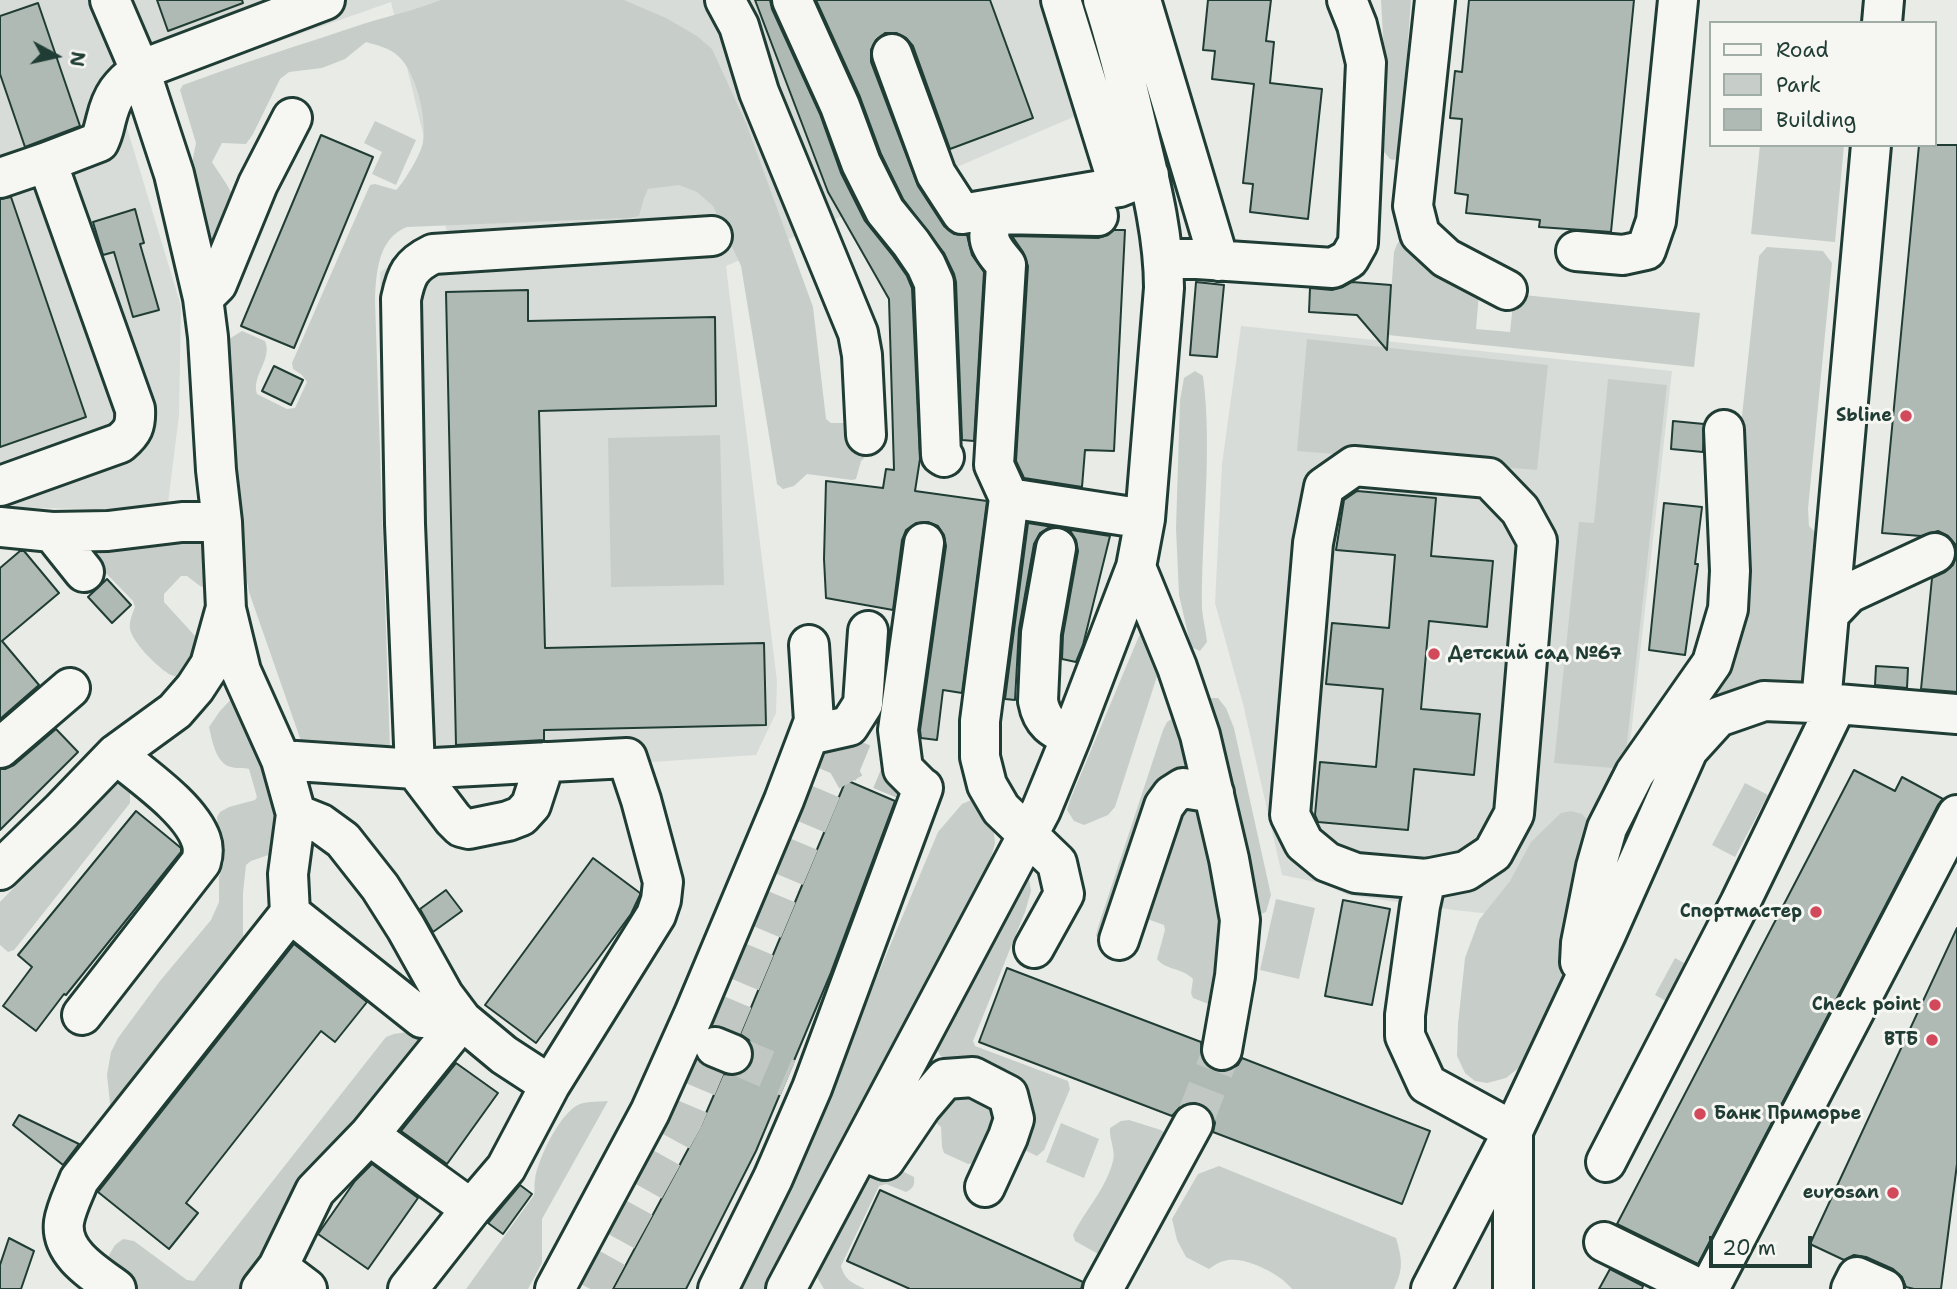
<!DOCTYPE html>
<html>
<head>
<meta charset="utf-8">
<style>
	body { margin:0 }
	#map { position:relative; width:1957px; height:1289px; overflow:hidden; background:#e9ebe7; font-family:"Shantell Sans",sans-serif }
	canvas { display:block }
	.legend { position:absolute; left:1709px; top:21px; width:228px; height:126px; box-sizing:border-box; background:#f6f6f2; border:2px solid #a0aca6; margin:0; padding:9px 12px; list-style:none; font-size:21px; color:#1f3d34 }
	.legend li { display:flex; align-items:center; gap:14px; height:35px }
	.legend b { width:35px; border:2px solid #a0aca6 }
	.north { position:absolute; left:21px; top:21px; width:70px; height:70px; -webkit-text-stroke:5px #f6f6f2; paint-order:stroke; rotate:98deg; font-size:19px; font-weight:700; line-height:28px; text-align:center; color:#1f3d34 }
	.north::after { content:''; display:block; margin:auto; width:24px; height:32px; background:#1f3d34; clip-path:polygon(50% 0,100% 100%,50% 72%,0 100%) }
	.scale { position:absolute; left:1709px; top:1236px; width:103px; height:32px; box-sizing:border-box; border:4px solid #1f3d34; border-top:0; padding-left:9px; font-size:21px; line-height:24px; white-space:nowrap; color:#1f3d34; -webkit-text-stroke:5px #f6f6f2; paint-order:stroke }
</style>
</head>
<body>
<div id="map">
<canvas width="1957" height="1289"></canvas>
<ul class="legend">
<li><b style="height:9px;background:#f6f6f2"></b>Road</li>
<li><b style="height:19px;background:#c7cec9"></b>Park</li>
<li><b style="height:19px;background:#b0bab5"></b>Building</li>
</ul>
<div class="north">N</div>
<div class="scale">20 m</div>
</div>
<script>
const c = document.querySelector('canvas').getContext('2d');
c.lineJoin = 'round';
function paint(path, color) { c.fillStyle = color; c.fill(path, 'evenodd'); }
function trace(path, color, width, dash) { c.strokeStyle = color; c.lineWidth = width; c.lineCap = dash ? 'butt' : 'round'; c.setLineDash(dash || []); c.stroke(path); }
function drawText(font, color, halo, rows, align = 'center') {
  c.font = font + ' "Shantell Sans",sans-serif'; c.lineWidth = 6; c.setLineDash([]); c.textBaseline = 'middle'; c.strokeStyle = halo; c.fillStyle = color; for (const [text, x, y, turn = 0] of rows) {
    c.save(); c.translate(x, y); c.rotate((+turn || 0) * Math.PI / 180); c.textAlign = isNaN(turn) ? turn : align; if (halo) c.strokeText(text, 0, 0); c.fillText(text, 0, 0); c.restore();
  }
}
const built = new Path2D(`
	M0 0H1049L1085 112 726 266 777 681 776 713 756 755 397 779 380 272 447 232 391 2 118 98 181 306 179 415 167 511 0 507Z
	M1241 326 1672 371 1627 770 1536 919 1454 910 1348 895 1321 883 1282 875 1243 704 1215 603 1222 464Z`);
const green = new Path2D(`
	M441 0H624L666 18 697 36 712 49 746 123 813 307 826 419 831 423H859L869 448 865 457 861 461 856 479 852 480 807 474 794 486 783 489 777 484 741 266 713 206 697 192 679 185 648 189 644 198 639 216 630 218 407 227C378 238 376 273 375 301L390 749H310L301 741 249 592 235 514 223 345 229 339 242 331 265 341C273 359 251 376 257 394L287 409 295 408 307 382 302 375 293 369 292 363 370 185 375 184 396 190C404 183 422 152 423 142 427 117 416 71 397 55 389 48 376 45 366 42L345 59 322 68 289 72 280 79 253 134 246 144 222 143 212 162C218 172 232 190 234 200L209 269 188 184 196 143 180 90 183 85C242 63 303 44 363 24 389 16 415 10 441 0Z
	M1381 0H1411L1400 156 1394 160 1390 159 1384 152 1386 89Z
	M375 121 416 140 396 185 372 174 382 152 364 143Z
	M1760 145H1844L1835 242 1751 234Z
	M1402 238 1480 282 1476 329 1510 332 1514 294 1700 313 1694 367 1388 335 1394 252 1397 244Z
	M1767 247 1823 251 1832 263 1808 509 1809 526 1822 539 1811 670 1798 684 1714 708 1593 909 1611 833 1724 665 1740 435 1759 256Z
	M1307 339 1548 365 1537 470 1297 451Z
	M1195 371 1203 376C1213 453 1201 532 1202 609 1203 620 1206 631 1207 642L1200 651 1191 647 1179 595 1176 528 1180 400 1184 378Z
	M1608 379 1667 385 1624 769 1554 763 1579 522 1594 523Z
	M720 435 724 585 611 587 608 438Z
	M208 538 206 589 200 586 187 576H181L164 594V602L196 637 198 648 187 675C181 676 176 677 171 675 159 669 132 642 130 629 129 622 132 614 135 607L133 601 97 564 96 557 103 549Z
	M1143 634 1159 670 1115 807 1108 815 1084 825 1074 821 1067 810 1070 800 1139 636Z
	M234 696 258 715 283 850 251 861 246 865 243 893V934L250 956 111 1112 107 1075 111 1052 118 1038 160 981 211 920 219 902V877L224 862 219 837 217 817 220 812 229 807 255 800 257 797 249 769C243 767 237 769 231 767 216 764 212 740 209 727L220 711Z
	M1209 698H1218L1226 708 1234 728 1271 895 1266 912 1261 914 1255 912 1208 710Z
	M1173 718C1184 728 1187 751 1187 766L1105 940 1096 936 1098 927 1163 730 1167 722Z
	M117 783 128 788 130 794V803L19 944 14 950 8 952 0 945V902L114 784Z
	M1745 783 1768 795 1735 857 1712 845Z
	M976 798 992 816 995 843 986 877 764 1289H733L792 1178 938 832 962 804Z
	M1190 807 1196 810 1198 816 1219 906 1221 972 1211 1005 1193 998 1191 993 1193 979C1183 968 1165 970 1157 959L1165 930 1164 925 1150 920 1143 914 1177 811Z
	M1571 811 1582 814 1589 822 1569 983 1525 1063 1506 1078 1487 1083 1475 1081 1465 1073 1457 1056 1458 1024 1465 958 1479 920 1510 881 1531 842 1561 813Z
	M1020 874 1029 878 1031 891 1025 912 973 1041 975 1046 1068 1081 1070 1089 1044 1150 1037 1156 1018 1147 1019 1135 940 1055 934 1044Z
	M1276 899 1315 908 1299 979 1260 970Z
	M1675 958 1695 969 1675 1006 1655 995Z
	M414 1031 419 1032 424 1038 248 1289H127L105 1262 115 1245 123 1239 134 1241 187 1280 194 1281 386 1037 394 1034Z
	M969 1089 996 1104 1000 1119 975 1163 968 1164 944 1153 942 1147 941 1127 933 1120 950 1094Z
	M608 1101 542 1219V1263L528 1289H466L534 1195C535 1190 534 1184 535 1179 538 1158 561 1111 580 1104 589 1101 599 1102 608 1101Z
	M1129 1120 1161 1130 1167 1135 1100 1255 1075 1241 1073 1235C1085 1210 1106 1189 1113 1161 1116 1150 1109 1140 1110 1128L1121 1121Z
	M1061 1123 1099 1139 1084 1178 1046 1162Z
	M879 1164 894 1167 914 1177C915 1185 913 1189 906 1192L886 1184 879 1186 841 1266C845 1281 853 1283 865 1289H824L817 1277 818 1267 863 1183Z
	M1219 1166 1396 1238C1402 1259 1404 1268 1394 1289H1292C1280 1274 1244 1255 1224 1261 1219 1262 1213 1266 1209 1269L1186 1257 1177 1240 1172 1219 1198 1174Z`);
const building = new Path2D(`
	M157 0H242L243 3 168 31Z
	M755 0H770L772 9 820 114 841 173 865 221 893 256 907 276 912 288 920 459 915 491 987 501 962 693 943 690 937 740 921 738 920 730 946 546 944 535 938 526 928 522 916 523 906 530 902 540 893 610 826 598 824 559 826 481 883 488 886 469 894 470 889 299 828 192Z
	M816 0H990L1033 118 950 149 913 46 906 38 896 33H885L876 40 871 50V62L918 186 944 226 954 234 967 235 972 255 984 272 974 441 962 440 956 282 954 274 944 253 903 199 881 154 860 97Z
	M1208 0H1271L1266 41 1274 42 1270 83 1322 89 1308 219 1250 212 1253 184 1243 183 1254 84 1212 79 1215 51 1203 50Z
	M1469 0H1634L1611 232 1539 227 1540 220 1466 213 1468 195 1455 193 1462 119 1450 118 1455 71 1462 72Z
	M38 3 80 126 25 147 0 74V16Z
	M321 135 373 157 294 348 241 326Z
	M1919 145H1957V692L1921 689 1932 578 1945 572 1953 565 1957 554 1955 544 1948 536 1938 531 1921 536 1882 533Z
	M11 197 86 417 0 447V199Z
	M135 209 144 243 140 244 159 310 133 317 114 252 103 255 93 222Z
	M1114 230H1125L1114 451 1085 450 1082 487 1024 478 1016 461 1028 266 1023 252 1012 236 1098 238 1108 235Z
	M1196 282 1224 285 1217 357 1190 355Z
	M1352 282 1391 285 1387 350 1357 315 1309 312 1310 288 1332 290 1343 287Z
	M528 290V321L715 317 716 406 539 411 545 648 764 643 766 725 544 730V740L456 745 446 292Z
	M274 366 303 380 291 405 262 391Z
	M1673 421 1704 424 1703 452 1671 449Z
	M1357 491 1436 498 1431 556 1493 561 1487 627 1429 621 1421 709 1480 714 1474 775 1414 769 1408 830 1318 822 1315 815 1320 762 1376 767 1383 689 1326 684 1332 623 1389 628 1395 555 1336 550 1344 500Z
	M1664 503 1702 507 1695 564H1698L1685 655 1649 650Z
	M1028 523 1053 527 1048 528 1040 533 1034 544 1019 629 1015 700 1005 699Z
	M1065 529 1110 536 1083 645 1076 662 1062 659 1063 635 1078 551 1076 540 1071 532Z
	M20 551H24L59 593 2 641 39 685 0 719V568Z
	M107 579 131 605 112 623 88 597Z
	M1876 666 1908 668 1907 688 1875 685Z
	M56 729 78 752 0 830V769H5L14 765Z
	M1854 770 1895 791 1902 777 1943 799 1938 805 1698 1264 1617 1224Z
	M846 780 895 801 830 975 756 1151 686 1289H613L700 1127 723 1074 736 1075 746 1071 752 1063 753 1050 749 1040 740 1034Z
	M136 811 181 848V852L66 995 64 994 36 1031 3 1006 32 967 18 955Z
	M593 858 640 893V895L631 914 536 1043 485 1005Z
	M446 890 462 911 433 932 420 909Z
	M1343 900 1390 909 1372 1005 1325 996Z
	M1957 928V1164L1941 1289H1914L1906 1287 1902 1277 1893 1269 1866 1257 1854 1255 1844 1260 1810 1244Z
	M294 944 367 1002 335 1042 321 1031 186 1203 198 1213 169 1249 98 1192Z
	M1007 968 1201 1042 1202 1058 1207 1066 1218 1071 1230 1070 1238 1065 1242 1058 1430 1131 1402 1204 1213 1132 1215 1123 1212 1113 1203 1105 1193 1102 1182 1105 1172 1116 979 1042Z
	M456 1063 498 1093 447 1164 401 1131Z
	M19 1115 79 1144 63 1165 13 1125Z
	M372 1164 418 1198 368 1269 318 1234 355 1181Z
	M520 1185 532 1194 503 1234 488 1223Z
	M880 1190 1083 1282 1081 1289H910L847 1261Z
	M9 1238 34 1251 21 1289H0V1265Z
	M1610 1269 1643 1286 1642 1289H1599Z`);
const minorTunnel = new Path2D(`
	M732 1054 788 1078
	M1193 1124 1222 1050
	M590 1289 684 1119 830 772 853 759 923 788`);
const minor = new Path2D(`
	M110 0 140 70 174 174 203 298 208 337 216 470 222 522 226 609 241 671 281 760 415 769 405 524 401 299C406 275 410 265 433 254L712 236
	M725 0 739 26 759 92 858 333 862 355 866 435
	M792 0 840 106 861 163 885 211 911 243 926 265 934 283 941 455 944 457
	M1061 0 1119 187
	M1141 0 1219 261
	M1435 0 1413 206 1420 234 1446 258 1507 290
	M1882 23 1884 0
	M892 54 936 174 962 214 1119 187 1149 175
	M0 178 47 162 99 142C103 134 104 128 106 120 112 95 120 85 140 70L325 0
	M1576 251 1623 255 1646 250 1656 221 1678 0
	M1164 259H1197L1333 268 1349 259 1358 243 1366 63 1357 25 1347 0
	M203 298 217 284 258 184 292 118
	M1354 466 1489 478 1520 510 1537 541 1514 814 1493 853 1466 871 1426 879 1356 873 1327 862 1304 843 1290 815 1313 543 1324 487Z
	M0 486 120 443C133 432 136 426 135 409L47 162
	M1009 498 1145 519
	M0 527 52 532 108 531 182 522H222
	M52 532 84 572
	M1056 548 1041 633 1038 701C1042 723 1053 729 1071 737
	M1136 567 1177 667 1200 735 1229 859 1240 920 1235 976 1222 1050
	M1830 613 1849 593 1935 553
	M1821 703 1871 145
	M809 735 849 726 863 704 868 631
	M0 748 70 688
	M921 787 903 769 898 730 924 543
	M296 814 321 824 343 840 380 887 406 928 444 996 462 1020 504 1055 550 1085
	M0 870 61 811 116 754 175 711 195 688 210 665 225 611
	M1426 879 1420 906 1405 1015V1036L1427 1084 1513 1131V1289
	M290 913 422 1018
	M1119 940 1164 806 1172 795 1183 788 1214 793
	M1034 948 1064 894 1057 863 1001 809 987 785 980 757V721L1009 498 994 465 1006 265C990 246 983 238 996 214L1098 216
	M1580 962 1581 943 1596 867 1607 828 1635 773 1712 663 1728 609 1730 571 1724 430
	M82 1015 201 862C203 855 204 848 201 840 190 808 142 776 116 754
	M715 1047 732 1054
	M369 1135 462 1020
	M860 1150 885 1160 921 1107 945 1079 973 1077 1008 1095 1014 1119 1008 1137 985 1187
	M1606 1162 1740 903 1837 704
	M1604 1242 1700 1289
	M278 1267 307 1289
	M116 1289C94 1273 60 1253 64 1222 66 1208 74 1193 79 1180L290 913 288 874 296 814 281 760
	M261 1289 278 1267 315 1191 369 1135 471 1209 506 1168 550 1085 656 915 661 900 663 882 641 800 627 758 415 769 453 819 461 827 469 829 508 821 521 816 531 805 545 762
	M408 1289 471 1209
	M555 1289 650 1112 694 1014 784 800 814 721 809 645
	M718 1289 773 1178 812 1088 923 788
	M786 1289 1041 810 1071 737 1136 567 1145 519 1164 288C1164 239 1152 189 1140 140 1129 93 1118 46 1103 0
	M1103 1289 1193 1124
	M1431 1289 1513 1131 1606 934 1688 750 1718 717 1764 701 1837 704 1957 714
	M1709 1289 1957 815
	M1851 1289 1857 1277 1884 1289`);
const markers = [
	[1906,416,7,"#d1495b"],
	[1434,654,7,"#d1495b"],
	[1816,912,7,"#d1495b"],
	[1935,1005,7,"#d1495b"],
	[1932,1040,7,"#d1495b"],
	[1700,1114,7,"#d1495b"],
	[1893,1193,7,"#d1495b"]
];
const poiNames = [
	["Sbline",1892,416],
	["Детский сад №67",1448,654,"left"],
	["Спортмастер",1802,912],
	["Check point",1921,1005],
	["ВТБ",1918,1040],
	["Банк Приморье",1714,1114,"left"],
	["eurosan",1879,1193]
];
paint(built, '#d8dcd8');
paint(green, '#c7cec9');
paint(building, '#b0bab5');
trace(building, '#1f3d34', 2);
trace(minorTunnel, '#c1c8c3', 38, [38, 19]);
trace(minor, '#1f3d34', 44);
trace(minor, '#f6f6f2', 38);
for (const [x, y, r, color] of markers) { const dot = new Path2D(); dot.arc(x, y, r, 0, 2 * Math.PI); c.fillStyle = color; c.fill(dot); trace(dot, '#f6f6f2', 2.5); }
drawText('bold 18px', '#1f3d34', '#f6f6f2', poiNames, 'right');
</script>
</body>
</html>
